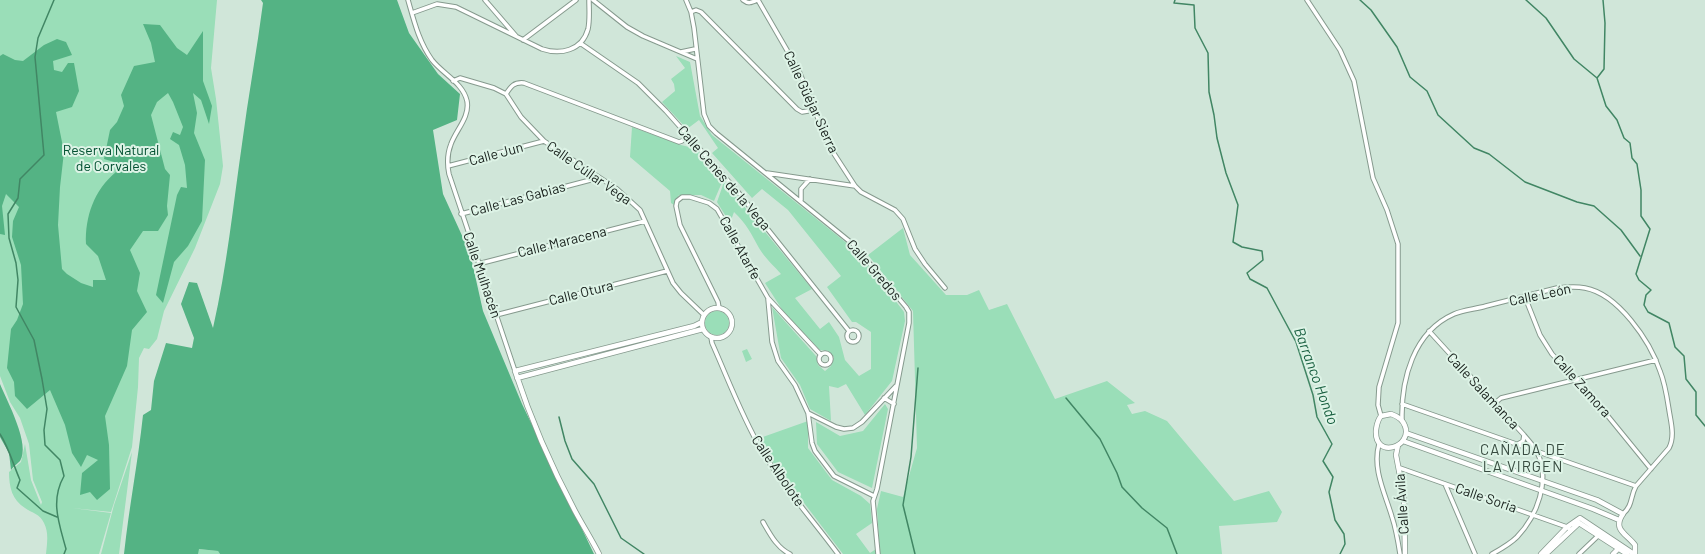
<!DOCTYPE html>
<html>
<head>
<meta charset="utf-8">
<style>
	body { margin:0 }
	canvas { display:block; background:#d0e6d9 }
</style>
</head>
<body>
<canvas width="1705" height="554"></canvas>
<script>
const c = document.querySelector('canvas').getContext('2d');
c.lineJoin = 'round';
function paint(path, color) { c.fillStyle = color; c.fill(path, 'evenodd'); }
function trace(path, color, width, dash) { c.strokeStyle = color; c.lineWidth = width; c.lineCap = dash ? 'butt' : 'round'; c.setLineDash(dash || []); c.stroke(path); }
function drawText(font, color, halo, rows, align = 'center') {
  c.font = font + ' Barlow,sans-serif'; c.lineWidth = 4; c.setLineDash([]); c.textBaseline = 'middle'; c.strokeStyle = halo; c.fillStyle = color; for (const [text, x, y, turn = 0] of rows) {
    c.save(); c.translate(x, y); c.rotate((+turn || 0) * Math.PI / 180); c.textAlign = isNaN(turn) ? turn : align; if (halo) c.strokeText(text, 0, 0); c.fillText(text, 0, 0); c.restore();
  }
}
const green = new Path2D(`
	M0 0H217L211 68 216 99 223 166 220 184 195 248 164 311 157 339 149 349 144 348 139 358 138 387 132 447 111 512 72 508 111 513 99 554H46C47 543 49 533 44 523 40 514 32 513 25 508 12 500 9 487 9 472L21 462 25 444 31 480 41 505 42 502 33 480 29 444 20 418 10 402 0 376Z
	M676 56 690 62 700 116 712 135 849 245 865 261 904 312 905 321 892 381 865 415 846 384 838 388 829 386 831 421 810 409 800 385 781 358 772 307 816 356 818 365 825 371 831 366 834 357 828 351 820 350 783 311 765 283 781 274C774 266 764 257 759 248 752 235 746 223 734 212L730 223 717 202 724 182 812 289 795 298 820 329 829 322 839 337 845 360 859 376 871 369V332L856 322H852L827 287 841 276 788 210 762 189 752 198 712 153 718 148 699 120 687 129 662 102 675 91 674 84 671 79 685 68Z
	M632 127 681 145 697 149 723 180 714 201 701 195H679L674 205 671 203 670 191 630 157Z
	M903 228 910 255 946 295H967L979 290 989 310 1007 304 1055 399 1107 381 1135 403 1127 405 1132 414 1145 411 1167 421 1234 501 1269 491 1282 512 1277 522 1219 526 1222 554H880L877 509 881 491 903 497 917 448 913 311 868 255Z
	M705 323a12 12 0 1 1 24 0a12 12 0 1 1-24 0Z
	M747 349 752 359 746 362 742 351Z
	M885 404 888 409 872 488 838 472 817 444 816 422 840 436 863 431Z
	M808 421V448L832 480 861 496 870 504 872 523 856 534 870 553 876 549V554H843L772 461 760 438Z
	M132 452 119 554H101L114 505Z
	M198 549 218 551 220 554H198Z`);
const forest = new Path2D(`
	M261 0H397L409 33 438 74 460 94 457 120 433 130 443 194 470 253 483 311 522 404 594 554H220L218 551 199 549 198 554H124C129 507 138 462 143 415L151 410 154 381 166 343 192 348 194 338 181 304 189 282 197 283 213 328C227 267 233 206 242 144 248 97 257 50 263 3Z
	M143 24 160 25 177 48 187 55 203 31V81L212 106 209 124 201 100 193 93 197 113 194 133 205 160 202 221 188 246 174 262 163 303 156 295 177 195 181 187 187 188 185 165 179 145 170 139 173 132 180 135 183 127 173 102 168 93 157 102 151 115 165 169 170 175 167 206 168 215 158 231H143L130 250 140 273 137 291 147 312 132 330 127 366 105 416 109 445 110 489 97 500 90 492 80 495 82 473 98 460 87 455 81 467 72 453 65 425 50 390 27 409 15 396 14 382 7 368 11 329 17 320 23 304 21 265 12 237 13 221 19 207 6 194 2 206 5 235 0 234V56L3 54 15 60 23 61 44 45 57 39 66 42 72 55 53 61 54 70 62 72 68 63H74L79 91 72 107 56 112 64 152 60 187 58 225 62 269 67 274 81 283 93 287V280H106L98 256 86 244C85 217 94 190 116 172L114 162 104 159 110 130 117 122 124 106 121 95 134 66 155 62 151 43Z
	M0 384C7 401 31 445 20 461 17 464 13 467 11 470L9 453 0 437Z`);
const stream = new Path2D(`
	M54 0 38 38 35 57 44 155 20 179 18 198 8 214 9 238 16 263 18 280 16 307 34 340 42 379 47 409 44 430 45 445 60 460 64 476C50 501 59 523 66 549L64 554
	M1175 0 1174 3 1194 5 1195 28 1208 53 1209 92 1214 115 1217 138 1226 173 1238 205 1233 242 1242 247 1262 251 1263 260 1247 273 1250 279 1267 288 1296 342 1313 395 1317 417 1332 444 1323 461 1333 477 1329 492 1335 520 1344 534 1345 544 1340 554
	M1360 0 1371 10 1397 47 1410 77 1427 91 1438 115 1474 148 1489 154 1525 182 1577 202 1594 206 1621 230 1640 256
	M1526 0 1546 18 1574 59 1597 78 1606 106 1617 120 1624 138 1630 143 1632 158 1637 164 1641 190V216L1650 229 1636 274 1639 280 1651 290 1646 295 1644 305 1648 312 1669 323 1675 347 1684 356 1686 379 1696 392V415L1705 426
	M1597 78 1604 69 1605 23 1603 0
	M1066 398 1100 439 1117 473 1122 487 1142 508 1167 528 1177 554
	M559 417 565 441 572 459 594 484 621 538 644 554
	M0 434C9 448 13 464 20 480L17 488 43 511 57 517
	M915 554 903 505 911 457 918 368`);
const minor = new Path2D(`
	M408 0C414 21 419 42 432 60 443 74 463 83 467 101 470 117 456 130 451 144 447 154 447 164 449 174L515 371
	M485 0 516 36
	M593 0 627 27 643 36 697 59
	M686 0 691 12 694 28 704 114 709 126 716 133 854 245 906 307 909 312V323L877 489 873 501 878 554
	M743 0C748 4 751 3 757 0
	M758 0 799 71 829 146 855 186 861 192 895 210 903 219 915 249 925 264 945 288
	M1307 0 1340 50 1354 81 1373 178 1387 210 1398 244V323L1379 387 1378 405 1381 416
	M691 12 696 10 701 12 797 109 802 112 814 110
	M412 13 437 4 456 7 542 49C560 55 582 51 588 29 590 20 589 9 589 0
	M523 40 576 0
	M580 43 638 83 666 111 738 192 849 331
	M681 52 695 49
	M453 81 460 78 494 88 506 94
	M506 94 521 117 544 141 617 189 640 210 673 283 681 293 704 315
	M506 94C511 86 514 82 524 83L679 142 682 141 688 136
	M448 166 544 141
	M767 173 855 186
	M801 200V189L810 179
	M461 214 598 178
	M478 264 645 221
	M1525 297 1540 335 1552 354 1598 404 1651 469
	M768 299 772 342 778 361 795 385 808 413 812 443 815 451 834 476 874 496
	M719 308 718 302 680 225 676 206 677 201 682 197H690L709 203 717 209 768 298 821 355
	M496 315 667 271
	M847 336a6 6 0 1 1 12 0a6 6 0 1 1-12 0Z
	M1429 331 1524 435C1528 440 1534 446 1537 452 1551 480 1537 516 1517 537 1510 544 1501 549 1492 554
	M711 337 712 343C728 379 742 417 762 451 784 488 813 520 838 554
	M819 359a6 6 0 1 1 12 0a6 6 0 1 1-12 0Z
	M884 398 894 404
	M1495 403 1501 398 1656 360
	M1402 404 1636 486
	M808 413 836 427 844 429 853 428 862 422 896 386
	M1402 420C1401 380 1413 332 1454 314 1463 310 1476 309 1486 306 1510 300 1534 294 1557 288 1566 287 1575 286 1585 288 1618 294 1650 341 1660 371 1665 383 1667 397 1669 410 1671 423 1675 436 1669 448L1636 486C1630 497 1633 505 1623 514
	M1379 444C1372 469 1385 493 1392 517 1396 529 1398 541 1400 554
	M1518 444 1523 441 1524 435
	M1400 468 1567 527 1571 530
	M1445 484 1475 554
	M763 522C770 534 777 548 790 554
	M1579 554 1600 534`);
const tertiary = new Path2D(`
	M702 323a15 15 0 1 1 30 0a15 15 0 1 1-30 0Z
	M517 378 703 329
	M1391 414C1397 416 1403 420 1405 426 1413 447 1374 460 1376 430 1377 424 1377 421 1381 416Z
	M1406 433 1597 500 1623 514C1612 530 1627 534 1635 545V554
	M1403 441 1593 509 1619 520
	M1398 445 1396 455 1404 497 1405 554
	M599 554C592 540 583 526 575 511 551 466 531 420 515 371L694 326 702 322
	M1541 554 1567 527 1580 518 1634 554
	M1546 554 1579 523 1627 554
	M1613 554 1619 548`);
const streetNames = [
	["Calle Güéjar Sierra",811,102,65],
	["Calle Jun",496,154,-15],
	["Calle Cúllar Vega",589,173,35],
	["Calle Cenes de la Vega",724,178,49],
	["Calle Las Gabias",518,199,-15],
	["Calle Maracena",562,242,-14],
	["Calle Atarfe",740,248,61],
	["Calle Gredos",874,270,49],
	["Calle Mulhacén",482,275,71],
	["Calle Otura",581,293,-14],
	["Calle León",1540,295,-12],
	["Calle Zamora",1582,386,48],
	["Calle Salamanca",1483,391,47],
	["Calle Albolote",778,471,56],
	["Calle Soria",1486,498,19],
	["Calle Ávila",1402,504,-94]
];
const parkNames = [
	["Reserva Natural",111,150],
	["de Corvales",111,166]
];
const waterNames = [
	["Barranco Hondo",1316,376,70]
];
const neighbourhoodNames = [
	["CAÑADA DE",1523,450],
	["LA VIRGEN",1523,467]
];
paint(green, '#9adeb8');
paint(forest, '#54b384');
trace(stream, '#418664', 1.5);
trace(minor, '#869a8e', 5.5);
trace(tertiary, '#869a8e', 6);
trace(minor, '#fff', 3.5);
trace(tertiary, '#fff', 4.5);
drawText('14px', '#161e1a', '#ddf3e6', streetNames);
drawText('14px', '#004f30', '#ddf3e6', parkNames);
drawText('italic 15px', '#175e3f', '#ddf3e6', waterNames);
c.letterSpacing = '1px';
drawText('15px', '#394c41', '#ddf3e6', neighbourhoodNames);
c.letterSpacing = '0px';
</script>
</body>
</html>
